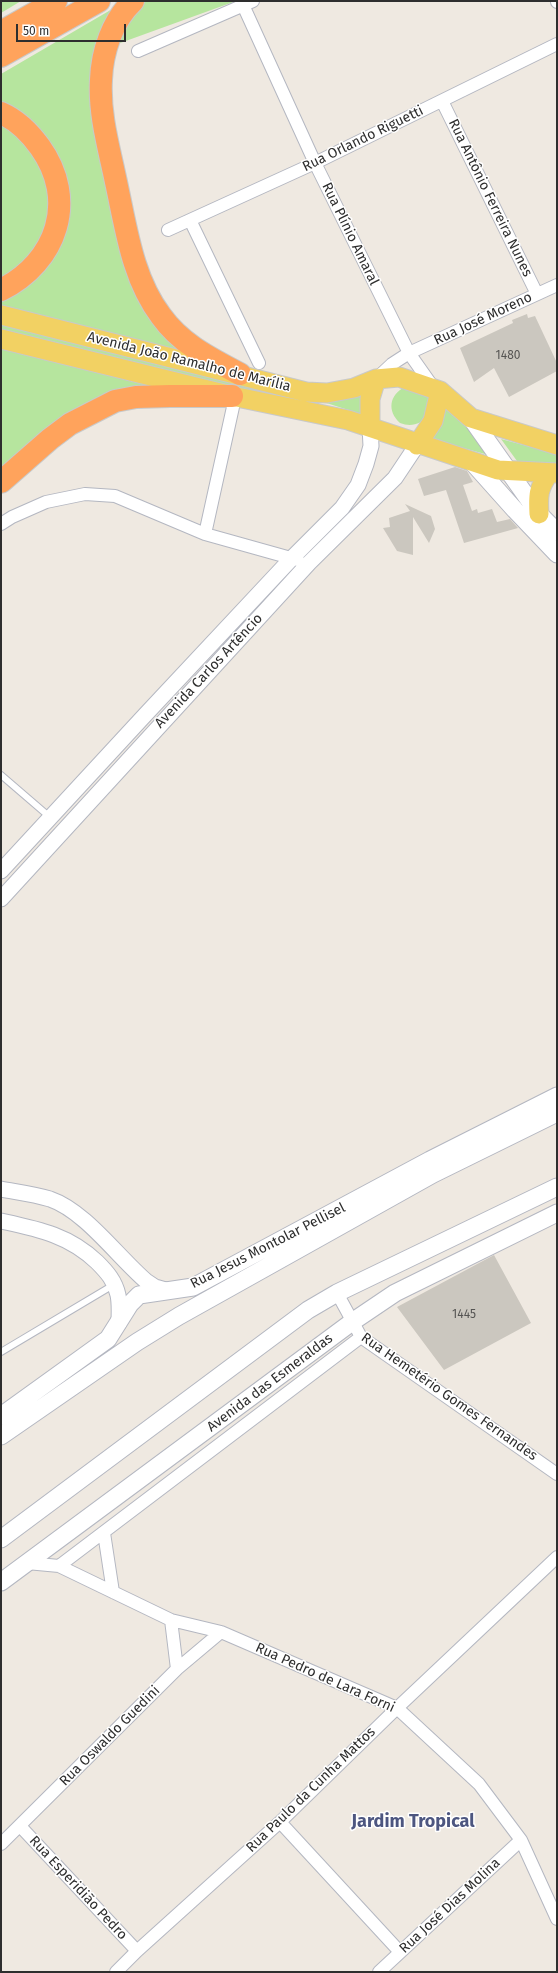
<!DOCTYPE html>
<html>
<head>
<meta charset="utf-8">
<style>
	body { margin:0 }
	#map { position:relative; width:558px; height:1973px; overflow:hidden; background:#efe9e1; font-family:"Fira Sans",sans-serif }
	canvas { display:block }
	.frame { position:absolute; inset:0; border:2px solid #2e2e2e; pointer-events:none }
	.scale { position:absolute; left:16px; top:24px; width:110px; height:18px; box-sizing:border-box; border:2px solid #2e2e2e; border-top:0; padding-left:5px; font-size:12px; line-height:14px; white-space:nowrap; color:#2e2e2e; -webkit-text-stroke:3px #fff; paint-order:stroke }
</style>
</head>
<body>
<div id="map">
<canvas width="558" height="1973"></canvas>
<div class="frame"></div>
<div class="scale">50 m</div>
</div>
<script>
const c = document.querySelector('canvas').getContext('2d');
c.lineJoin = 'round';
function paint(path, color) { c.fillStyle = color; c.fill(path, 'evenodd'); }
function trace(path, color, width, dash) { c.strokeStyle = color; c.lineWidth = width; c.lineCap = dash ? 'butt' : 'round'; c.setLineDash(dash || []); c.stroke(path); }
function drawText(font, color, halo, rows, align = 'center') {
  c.font = font + ' "Fira Sans",sans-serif'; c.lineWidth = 3; c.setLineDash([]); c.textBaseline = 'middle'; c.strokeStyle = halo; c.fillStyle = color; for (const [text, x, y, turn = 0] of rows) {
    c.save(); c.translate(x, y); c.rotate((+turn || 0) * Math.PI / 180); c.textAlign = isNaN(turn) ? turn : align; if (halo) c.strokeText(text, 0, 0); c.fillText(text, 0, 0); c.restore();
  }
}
const green = new Path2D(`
	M1 1H21L1 13Z
	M126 1 104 39 129 259 193 355 1 306V298L66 206 1 106V74Z
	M142 1H236L112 46Z
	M1 119 8 122 52 181 47 239 1 285Z
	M1 323 274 391 273 395 227 387 1 332Z
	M1 347 185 392H143L1 474Z
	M405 387 427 395C436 413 420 431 400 423 387 411 389 395 405 387Z
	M365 390 360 407 361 414 317 400Z
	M446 402 464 419 492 456 431 439C439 427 445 417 446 402Z
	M501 439 557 454V464L517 461Z`);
const building = new Path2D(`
	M527 314 528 318 535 316 557 363V371L509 397 494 368 474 382 460 348 513 323 512 320Z
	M455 467 467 471 473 482 463 485 472 511 477 509 478 513 492 509 497 522 510 519 518 528 464 543 446 490 424 496 418 479Z
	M405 504 431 516 435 529 429 543 413 517V555L397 551 383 528 390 527 389 518 410 511Z
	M494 1255 531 1323 444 1370 397 1307Z`);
const service = new Path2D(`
	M1 775 51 818
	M1 1352 115 1284`);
const minor = new Path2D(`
	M557 1V2
	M243 5 315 163 409 353 433 387
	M138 51 253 1
	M442 101 537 294
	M190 220 259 363
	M168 230 315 163 557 44
	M376 379 392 364 409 353 557 285
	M1 524 12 517 46 502 85 494 115 496 205 534 298 560
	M205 534 233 407
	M337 1293 361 1337 557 1474
	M104 1533 113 1592
	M27 1563 59 1566 171 1620 221 1632 397 1708 479 1784 521 1840 557 1919
	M59 1566 361 1337
	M171 1620 177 1669
	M280 1822 400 1952
	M20 1826 137 1951
	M1 1844 177 1669 221 1632
	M116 1972 137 1951 280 1822 397 1708 557 1557
	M379 1972 521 1840`);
const tertiary = new Path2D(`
	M1 871 145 715 292 558 342 508 358 485 366 464 371 446 370 427
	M1 899 309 563 395 478 417 445
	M1 1189C17 1192 34 1194 50 1199 85 1211 117 1256 146 1281L155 1287 169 1291
	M1 1221C38 1229 69 1235 97 1262 107 1272 115 1281 118 1295 120 1304 119 1314 119 1323`);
const secondary = new Path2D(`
	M471 418 539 514 557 532
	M473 463 515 510 557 554
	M1 1416 108 1339 130 1304 139 1295 193 1287 430 1160 557 1096
	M1 1436 137 1342 179 1316 433 1174 557 1113
	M1 1539 308 1310 337 1293 557 1187
	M1 1582 352 1322 395 1293 557 1213`);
const primary = new Path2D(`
	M1 315 306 392 327 393 354 388 376 379 399 377 440 391 471 418 557 445
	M1 339 232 396 348 420 498 470 557 473
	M370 427V399L376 379
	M417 445 433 421 440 391
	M539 514C538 495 538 489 549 473`);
const motorway = new Path2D(`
	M133 1C112 21 102 52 101 80 99 115 109 148 116 182 126 227 132 278 161 316 181 344 210 358 240 374
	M1 32 56 1
	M1 56 99 1
	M1 113C17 120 30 133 40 147 78 200 57 262 1 290
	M1 482 50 439 70 424 115 401 136 397 170 396H232`);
const numberNames = [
	["1480",508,356],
	["1445",464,1315]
];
const streetNames = [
	["Rua Orlando Riguetti",363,139,-26],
	["Rua Antônio Ferreira Nunes",490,198,64],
	["Rua Plínio Amaral",350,234,64],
	["Rua José Moreno",483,319,-25],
	["Avenida João Ramalho de Marília",189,362,14],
	["Avenida Carlos Artêncio",209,671,-47],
	["Rua Jesus Montolar Pellisel",268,1246,-27],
	["Avenida das Esmeraldas",270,1383,-37],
	["Rua Hemetério Gomes Fernandes",449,1397,35],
	["Rua Pedro de Lara Forni",325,1678,24],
	["Rua Oswaldo Guedini",110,1736,-45],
	["Rua Paulo da Cunha Mattos",311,1790,-44],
	["Rua Esperidião Pedro",78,1888,47],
	["Rua José Dias Molina",450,1906,-43]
];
const districtNames = [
	["Jardim Tropical",413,1822]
];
paint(green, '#b6e59e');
paint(building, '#cbc7bf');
trace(service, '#b4b7c1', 8);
trace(minor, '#b4b7c1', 14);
trace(tertiary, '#b4b7c1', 17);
trace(secondary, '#b4b7c1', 19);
trace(primary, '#c9c9c9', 21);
trace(motorway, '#c9c9c9', 24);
trace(service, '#fff', 6);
trace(minor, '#fff', 12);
trace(tertiary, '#fff', 15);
trace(secondary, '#fff', 17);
trace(primary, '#f2d163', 19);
trace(motorway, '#ffa35c', 22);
drawText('12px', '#555452', null, numberNames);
drawText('14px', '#2e2e2e', '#fff', streetNames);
drawText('bold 18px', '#4d5680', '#fff', districtNames);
</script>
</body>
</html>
